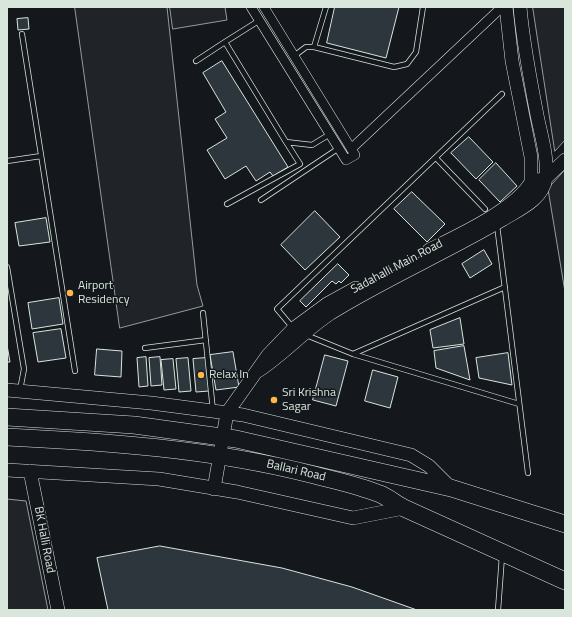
<!DOCTYPE html>
<html>
<head>
<meta charset="utf-8">
<style>
	body { margin:0 }
	#map { position:relative; width:572px; height:617px; overflow:hidden; background:#14181c; font-family:"Titillium Web",sans-serif }
	canvas { display:block }
	.frame { position:absolute; inset:0; border:8px solid #d8e6dc; pointer-events:none }
</style>
</head>
<body>
<div id="map">
<canvas width="572" height="617"></canvas>
<div class="frame"></div>
</div>
<script>
const c = document.querySelector('canvas').getContext('2d');
c.lineJoin = 'round';
function paint(path, color) { c.fillStyle = color; c.fill(path, 'evenodd'); }
function trace(path, color, width, dash) { c.strokeStyle = color; c.lineWidth = width; c.lineCap = dash ? 'butt' : 'round'; c.setLineDash(dash || []); c.stroke(path); }
function drawText(font, color, halo, rows, align = 'center') {
  c.font = font + ' "Titillium Web",sans-serif'; c.lineWidth = 3; c.setLineDash([]); c.textBaseline = 'middle'; c.strokeStyle = halo; c.fillStyle = color; for (const [text, x, y, turn = 0] of rows) {
    c.save(); c.translate(x, y); c.rotate((+turn || 0) * Math.PI / 180); c.textAlign = isNaN(turn) ? turn : align; if (halo) c.strokeText(text, 0, 0); c.fillText(text, 0, 0); c.restore();
  }
}
const green = new Path2D(`
	M75 7H167L197 285 203 306 120 328Z
	M170 7H225L227 20 173 29Z
	M533 7H565V140L555 151Z
	M565 170V292L548 189Z
	M7 499 26 501 48 610H7Z`);
const building = new Path2D(`
	M335 7H399L386 58 327 43Z
	M28 18 29 29 18 30 17 19Z
	M222 61 288 167 273 176 270 172 256 181 246 166 225 179 207 150 227 138 215 119 226 112 203 73Z
	M469 137 493 162 476 179 451 153Z
	M496 163 517 186 500 202 479 180Z
	M412 192 445 224 427 242 394 209Z
	M315 211 340 237 305 270 281 245Z
	M46 218 50 242 19 246 15 223Z
	M484 250 492 264 470 278 462 264Z
	M338 264 349 275 341 283 339 281 336 284 332 281 306 307 300 301Z
	M59 298 63 324 32 329 28 303Z
	M460 318 464 344 433 348 430 330Z
	M61 329 66 358 38 362 33 333Z
	M7 345 10 362H7Z
	M464 346 470 380 436 368 434 351Z
	M97 349 122 351 121 377 95 375Z
	M233 352 239 387 216 390 210 355Z
	M508 353 512 385 479 378 476 358Z
	M325 355 348 361 336 406 313 400Z
	M146 357 148 386 139 387 137 358Z
	M160 357 162 385 151 386 149 358Z
	M188 358 191 391 179 392 176 359Z
	M206 358 209 391 196 392 193 359Z
	M173 359 176 389 164 390 161 360Z
	M373 370 398 377 390 408 365 401Z
	M160 546 282 568 352 587 417 610H108L97 558Z`);
const lane = new Path2D(`
	M260 20 225 42 286 142 312 145 330 134
	M22 34 75 371
	M314 47 326 7
	M294 56 306 47H314L394 67 407 64 416 52 423 7
	M196 61 225 42
	M436 158 485 209
	M7 161 41 156
	M261 200 339 148
	M227 204 300 164 286 142
	M497 225 528 473
	M7 267 24 369 20 390
	M203 313 213 411
	M293 328 277 309 502 94
	M306 335 353 354 519 404
	M145 348 206 340
	M353 354 505 287
	M498 610 502 556`);
const street = new Path2D(`
	M251 7 346 160 355 155 264 7
	M351 149 502 7`);
const secondary = new Path2D(`
	M506 7 512 61 531 157V182
	M429 250C457 236 516 209 531 182L546 178 565 160
	M258 371C284 354 305 330 331 313 386 279 446 253 502 220 518 210 543 200 546 178 548 157 541 135 537 115 530 79 523 43 520 7
	M7 390 151 403 243 415 411 455 429 466 451 488
	M7 470 159 479 237 492 353 518 404 508
	M30 471 58 610
	M214 489 227 413 268 355 293 329 327 304 356 288`);
const highway = new Path2D(`
	M7 417 134 425 236 439 451 488 565 524
	M7 437C108 442 212 449 310 474 333 480 358 485 380 494 388 497 396 504 404 508L565 581`);
const markers = [
	[70,293,4,"#ffb74d"],
	[201,375,4,"#ffb74d"],
	[274,400,4,"#ffb74d"]
];
const streetNames = [
	["Sadahalli Main Road",397,267,-28],
	["Ballari Road",296,471,13],
	["BK Halli Road",44,540,79]
];
const poiNames = [
	["Airport",78,286],
	["Residency",78,300],
	["Relax In",209,375],
	["Sri Krishna",282,393],
	["Sagar",282,407]
];
paint(green, '#202428');
trace(green, '#939e99', 1);
paint(building, '#2c363c');
trace(building, '#d8e6dc', 1);
trace(lane, '#d8e6dc', 6);
trace(street, '#d8e6dc', 10);
trace(secondary, '#d8e6dc', 14);
trace(highway, '#d8e6dc', 18);
trace(lane, '#14181c', 4.5);
trace(street, '#14181c', 9);
trace(secondary, '#14181c', 13);
trace(highway, '#14181c', 17);
for (const [x, y, r, color] of markers) { const dot = new Path2D(); dot.arc(x, y, r, 0, 2 * Math.PI); c.fillStyle = color; c.fill(dot); trace(dot, '#14181c', 1.5); }
drawText('12px', '#d8e6dc', '#14181c', streetNames);
drawText('12px', '#d8e6dc', '#14181c', poiNames, 'left');
</script>
</body>
</html>
